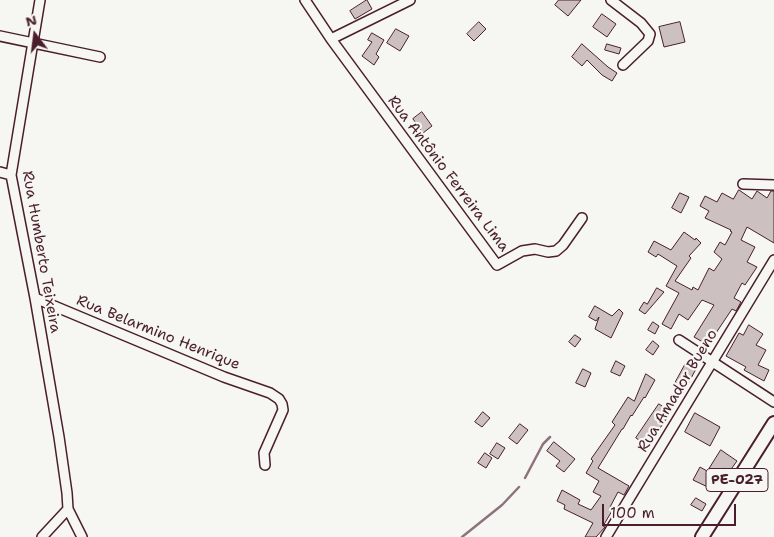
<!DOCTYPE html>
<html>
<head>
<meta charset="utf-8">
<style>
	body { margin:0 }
	#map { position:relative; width:774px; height:537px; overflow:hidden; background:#f6f6f2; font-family:"Shantell Sans",sans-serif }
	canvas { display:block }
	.north { position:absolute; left:10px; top:10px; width:50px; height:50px; -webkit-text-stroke:4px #f6f6f2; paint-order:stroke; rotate:345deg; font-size:14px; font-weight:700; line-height:20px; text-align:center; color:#4a1f2b }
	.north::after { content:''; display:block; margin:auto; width:18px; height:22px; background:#4a1f2b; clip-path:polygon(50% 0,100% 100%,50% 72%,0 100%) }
	.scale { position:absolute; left:602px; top:504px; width:134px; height:22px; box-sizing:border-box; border:2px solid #4a1f2b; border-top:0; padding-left:6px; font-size:15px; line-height:18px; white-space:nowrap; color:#4a1f2b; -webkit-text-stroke:4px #f6f6f2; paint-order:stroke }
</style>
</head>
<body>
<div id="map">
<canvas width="774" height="537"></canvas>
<div class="north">N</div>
<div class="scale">100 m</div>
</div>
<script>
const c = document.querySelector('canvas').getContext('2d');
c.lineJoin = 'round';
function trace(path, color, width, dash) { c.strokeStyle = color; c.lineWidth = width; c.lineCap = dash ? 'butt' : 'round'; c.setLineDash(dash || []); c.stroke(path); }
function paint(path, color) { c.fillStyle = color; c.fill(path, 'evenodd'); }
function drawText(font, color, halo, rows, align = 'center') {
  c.font = font + ' "Shantell Sans",sans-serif'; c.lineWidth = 4.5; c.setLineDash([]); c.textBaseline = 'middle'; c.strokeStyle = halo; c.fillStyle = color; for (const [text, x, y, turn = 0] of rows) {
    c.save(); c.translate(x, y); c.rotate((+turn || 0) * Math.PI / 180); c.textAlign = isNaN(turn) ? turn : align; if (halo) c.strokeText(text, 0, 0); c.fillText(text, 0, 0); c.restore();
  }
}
const stream = new Path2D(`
	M525 478 543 444 550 437
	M462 537 502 505 519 487`);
const building = new Path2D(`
	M367 0 372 9 355 19 350 11Z
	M559 0H581L568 16 555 5Z
	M602 14 616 24 607 37 593 27Z
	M479 22 486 29 474 41 467 34Z
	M680 22 685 42 664 47 659 27Z
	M396 29 409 36 400 51 387 43Z
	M372 33 384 40 376 54 379 57 374 65 362 56 372 42 368 40Z
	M582 44 608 67 617 73 612 81 602 75 587 60 582 66 572 57Z
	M607 44 621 48 619 54 605 50Z
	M422 112 432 126 423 133 413 119Z
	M739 190 752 199 757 191 767 198 771 191H774V243L747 227 741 240 755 247 747 262 757 267 745 285 742 283 734 298 741 302 736 311 732 309 708 345 694 337 714 305 702 300 688 320 679 314 671 329 662 324 679 293 666 286 677 266 658 254 656 257 648 252 654 241 671 250 684 232 695 240 696 238 701 243 689 256 691 258 675 281 692 290 693 287 698 290 709 268 714 271 722 259 714 252 720 242 725 245 732 232 730 231 731 230 705 218 709 211 700 206 705 196 717 202 722 193 733 199Z
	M680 193 689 197 681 213 672 208Z
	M657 288 664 292 645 314 639 310 644 302 647 304Z
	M595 306 612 316 619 309 623 313 611 338 595 329 599 317 596 321 589 317Z
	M653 322 659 326 655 334 648 330Z
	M749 325 763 334 756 345 766 350 758 365 769 370 764 381 744 370 746 367 726 356 739 333 743 335Z
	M575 335 581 339 575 347 569 342Z
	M653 341 659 346 653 355 646 350Z
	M616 361 625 366 620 376 611 372Z
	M686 363 696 369 683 393 673 387Z
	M583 369 591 373 585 387 576 383Z
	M646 374 655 380 645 398 644 397 632 416 631 415 623 429H622L598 468 629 486 624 495 618 492 609 509 612 511 603 526 605 527 596 537H585L593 523 564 509 565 505 557 501 562 490 580 500 578 504 591 510 601 496 593 492 599 481 586 473 593 461 591 459 615 425 612 422 628 397 634 401Z
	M659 404 671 412 654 437 655 438 649 447 636 438Z
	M483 412 490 418 482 427 475 422Z
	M695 413 720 427 710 446 685 432Z
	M520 424 528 430 517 444 509 438Z
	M554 442 575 459 564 472 556 466 560 461 547 451Z
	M497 443 505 448 498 459 490 454Z
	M721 450 737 461 729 472 723 468 712 489 693 480 700 467 707 471Z
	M485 453 492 458 486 468 478 463Z
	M696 498 706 504 702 511 691 505Z`);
const minor = new Path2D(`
	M40 0 11 175 35 298 59 437 67 493 68 509 82 537
	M305 0 331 39 497 265 522 251 535 249 548 252 556 251 563 245 582 218
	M611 0 641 23 650 34 648 41 623 65
	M0 36 100 57
	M331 39 410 0
	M0 172 11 175
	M743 184 774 185
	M35 298 224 377 270 393 279 399 282 404 283 410 264 453 265 465
	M679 340 774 402
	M42 537 68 509
	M606 537 774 260`);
const primary = new Path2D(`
	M702 537 774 423`);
const shields = [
	[737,480,62]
];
const shieldNames = [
	["PE-027",737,480]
];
const streetNames = [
	["Rua Antônio Ferreira Lima",448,174,53],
	["Rua Humberto Teixeira",41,252,80],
	["Rua Belarmino Henrique",158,333,22],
	["Rua Amador Bueno",678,391,-59]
];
trace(stream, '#8e747a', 2.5);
paint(building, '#ccc1c0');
trace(building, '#4a1f2b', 1);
trace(minor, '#4a1f2b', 12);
trace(primary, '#4a1f2b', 16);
trace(minor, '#f6f6f2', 9);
trace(primary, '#f6f6f2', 12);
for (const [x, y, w] of shields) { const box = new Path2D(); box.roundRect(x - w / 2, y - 11.5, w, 23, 4); c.fillStyle = '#f6f6f2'; c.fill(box); trace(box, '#4a1f2b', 1); }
drawText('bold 14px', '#4a1f2b', null, shieldNames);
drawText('15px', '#4a1f2b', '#f6f6f2', streetNames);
</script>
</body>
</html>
